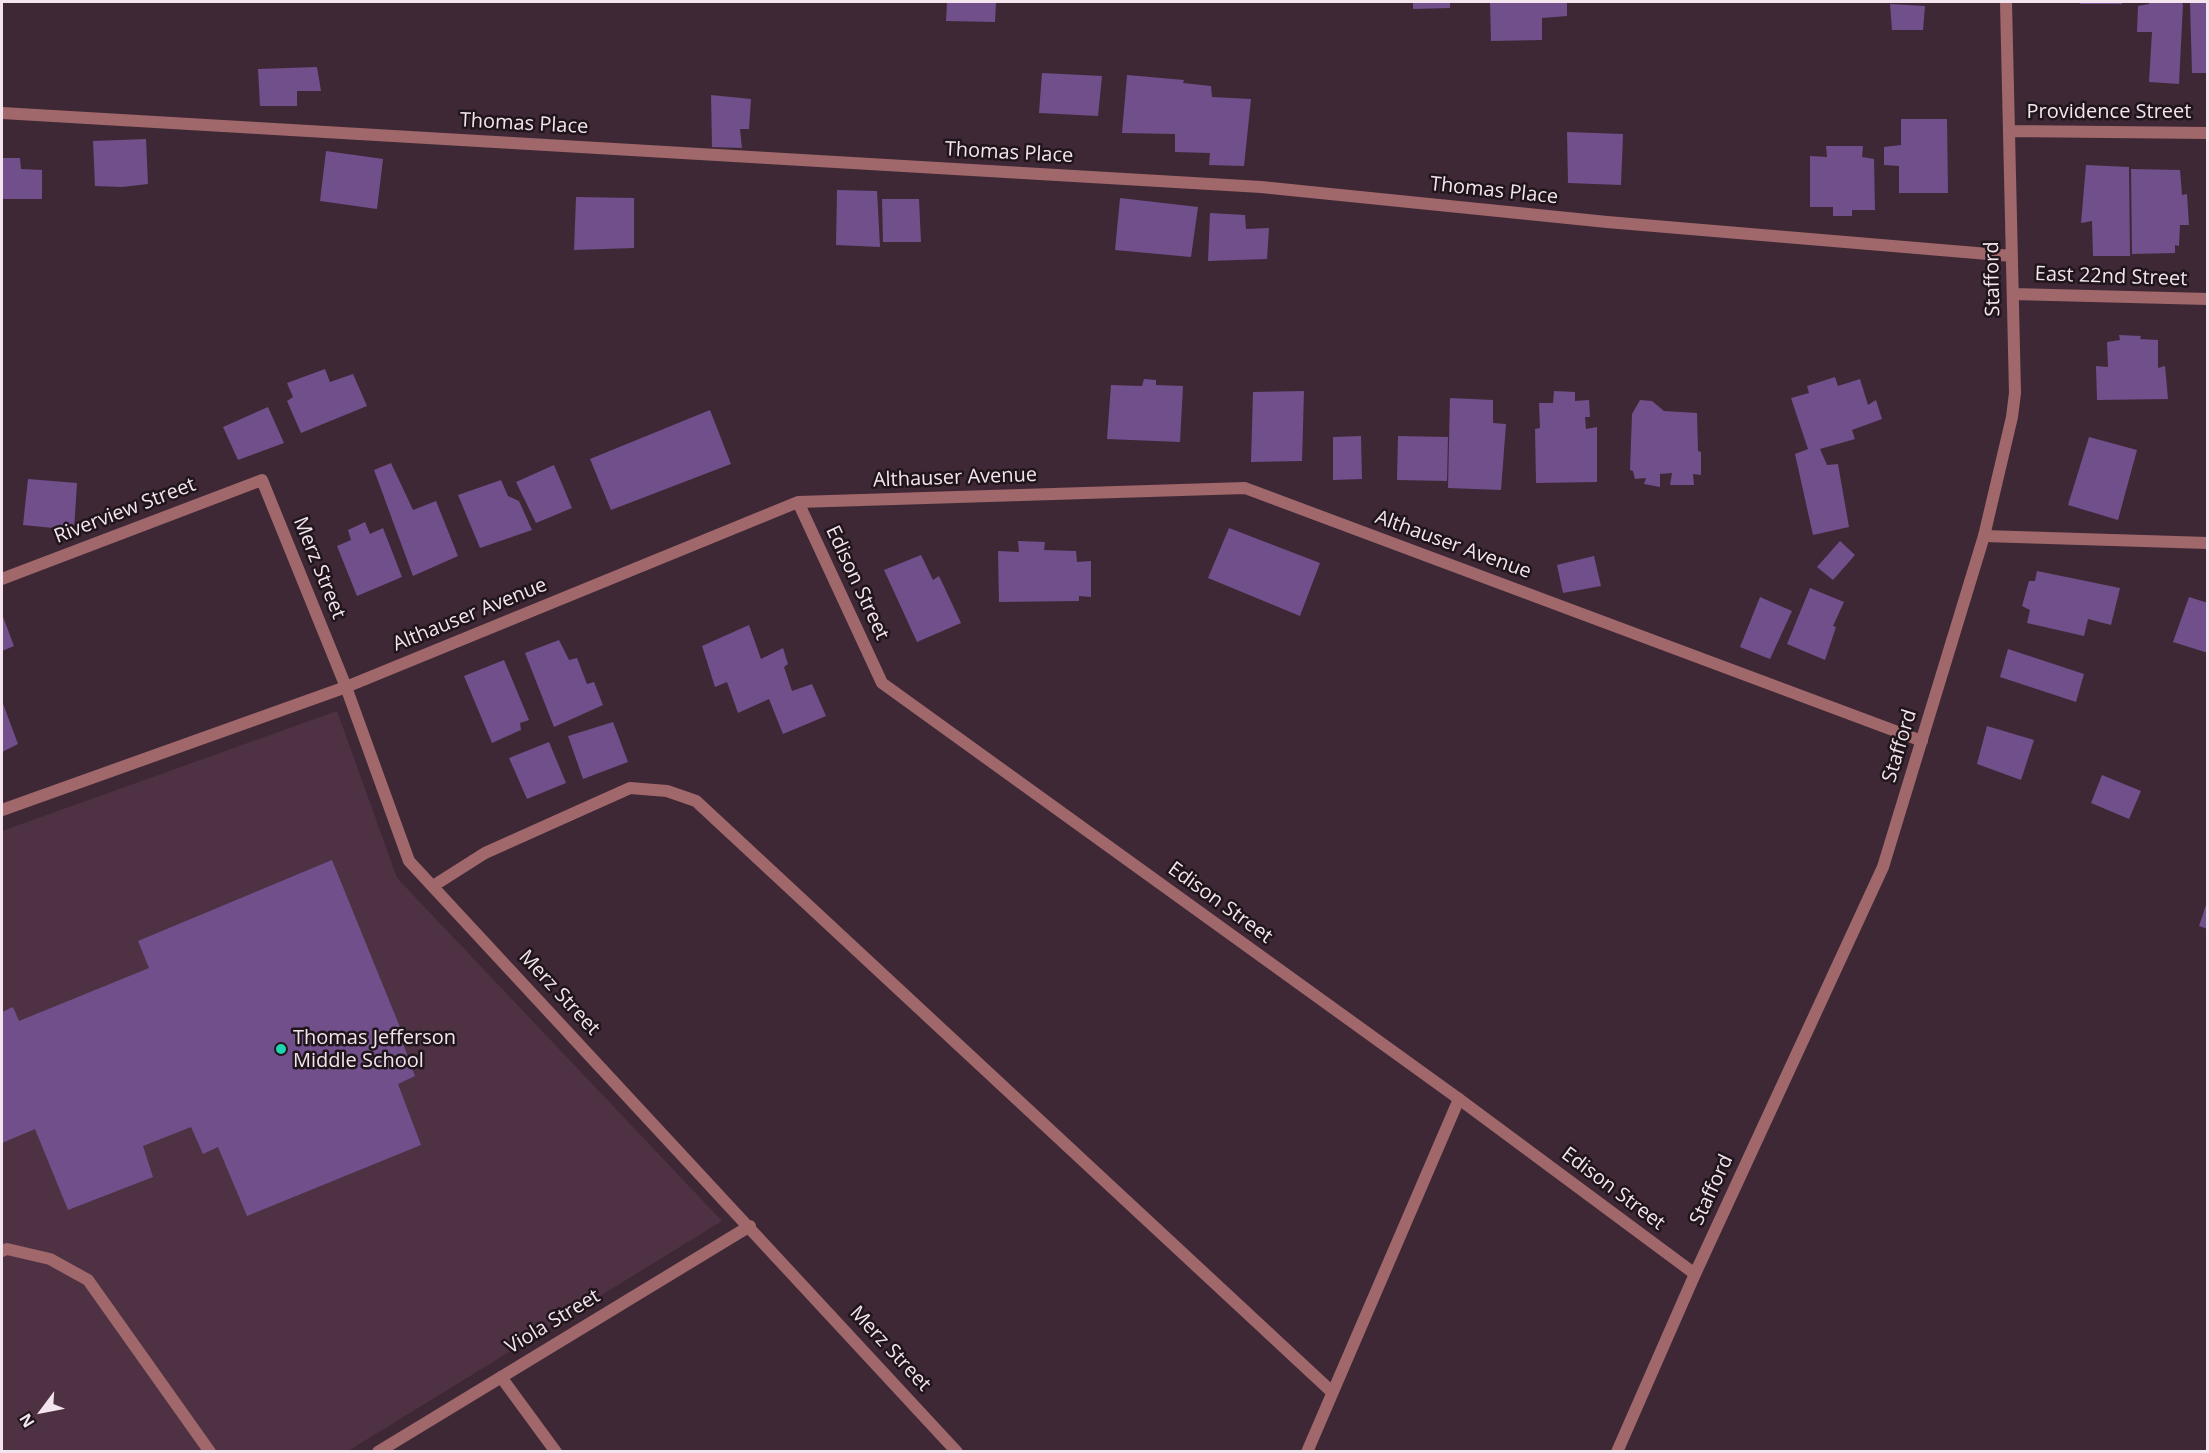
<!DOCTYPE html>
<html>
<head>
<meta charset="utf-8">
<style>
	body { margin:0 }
	#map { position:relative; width:2209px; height:1453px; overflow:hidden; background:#3f2836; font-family:"Open Sans",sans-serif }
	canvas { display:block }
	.frame { position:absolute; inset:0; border:3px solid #f3e4ed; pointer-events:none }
	.north { position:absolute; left:12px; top:1381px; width:60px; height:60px; -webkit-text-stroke:4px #1f151b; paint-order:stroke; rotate:238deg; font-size:16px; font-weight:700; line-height:24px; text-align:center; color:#f3e4ed }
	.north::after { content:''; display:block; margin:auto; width:21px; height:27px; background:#f3e4ed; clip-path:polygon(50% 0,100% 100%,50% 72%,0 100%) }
</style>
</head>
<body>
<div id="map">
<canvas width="2209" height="1453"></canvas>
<div class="frame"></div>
<div class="north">N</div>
</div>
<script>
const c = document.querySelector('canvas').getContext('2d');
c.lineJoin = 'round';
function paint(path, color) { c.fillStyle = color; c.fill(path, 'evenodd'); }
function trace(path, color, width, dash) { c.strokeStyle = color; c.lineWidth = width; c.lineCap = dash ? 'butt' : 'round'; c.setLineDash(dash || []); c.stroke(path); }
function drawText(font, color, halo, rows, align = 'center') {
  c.font = font + ' "Open Sans",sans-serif'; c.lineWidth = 5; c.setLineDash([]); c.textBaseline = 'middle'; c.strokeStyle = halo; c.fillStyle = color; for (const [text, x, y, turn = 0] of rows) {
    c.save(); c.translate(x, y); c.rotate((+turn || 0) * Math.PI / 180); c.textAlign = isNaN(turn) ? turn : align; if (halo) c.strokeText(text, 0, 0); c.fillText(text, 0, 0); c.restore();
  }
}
const built = new Path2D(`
	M337 711 397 878 722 1221 348 1451H2V831Z`);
const building = new Path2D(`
	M947 2H996L995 22 946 21Z
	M1413 2H1450V8L1413 9Z
	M1490 2H1567V16L1542 18V40L1491 41Z
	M2080 2H2122V4H2080Z
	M2149 2H2180L2183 4 2179 84 2149 82 2152 32H2137L2138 6 2149 4Z
	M2190 2H2208V73H2192Z
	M1890 4 1925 6 1923 30H1892Z
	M317 67 321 91H297V106H260L258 69Z
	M1042 73 1102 76 1098 116 1039 113Z
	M1127 75 1184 80 1183 83 1211 86 1212 97 1251 99 1244 166 1209 165 1210 153 1175 152V134L1122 133Z
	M711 95 751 99 749 129H740L742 148 712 147Z
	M1901 119H1947L1948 193H1899V166L1884 165V147L1901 145Z
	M1567 132 1623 134 1621 185 1568 183Z
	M146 139 148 184 122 187 95 186 93 141Z
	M1826 146H1863L1862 157 1874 159 1875 210H1852V216H1833V207H1810V156L1827 157Z
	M326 151 383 159 377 209 320 201Z
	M2 158H20L21 169 42 170V199H2Z
	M2086 165 2129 167 2130 256H2093L2092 221 2081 223Z
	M2131 169 2180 170 2182 195 2187 194 2189 225H2180L2179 246 2175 245V253L2132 254Z
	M837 190 877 191 880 247 836 245Z
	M576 197 634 198V248L574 250Z
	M1120 198 1198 207 1191 257 1115 250Z
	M882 199H919L921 242H883Z
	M1210 213 1245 215 1246 229 1269 228 1267 259 1208 261Z
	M2119 335 2141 336 2140 339 2158 340V368L2165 366 2168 399 2097 400 2096 366 2108 367 2107 342 2120 340Z
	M325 369 330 382 353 374 367 406 301 433 287 401 293 397 287 383Z
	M1835 377 1838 386 1860 379 1868 405 1876 400 1882 419 1852 430 1855 439 1820 449 1827 465 1838 464 1849 527 1813 535 1795 454 1808 449 1791 398 1809 393 1807 386Z
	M1144 379 1156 380V385L1183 386 1180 442 1107 439 1111 385 1142 386Z
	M1304 391 1302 461 1251 462 1253 392Z
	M1554 391 1575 392V401L1589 400 1590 417H1585L1586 429 1597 427V482L1536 483 1535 429 1540 428 1539 403H1553Z
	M1450 398 1493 400V423L1506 424 1501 490 1448 488Z
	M1640 400 1652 401 1664 411 1697 413 1698 451 1701 452V475L1693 474 1694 485H1670L1672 473 1660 474V487L1644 484 1646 478 1635 479 1633 471 1630 470 1632 414Z
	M268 407 284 443 238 460 223 427Z
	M710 410 731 464 611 510 590 459Z
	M1361 436 1362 479 1333 480V437Z
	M1398 436 1448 437 1447 481 1397 480Z
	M2089 437 2137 450 2118 520 2068 505Z
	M391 463 413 510 436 501 458 556 413 576 374 470Z
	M554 465 572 508 536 523 516 482Z
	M28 479 77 483 74 530 23 525Z
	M501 480 508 496 519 501 532 530 480 548 458 495Z
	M365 522 370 534 383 528 402 577 357 596 337 546 351 540 348 530Z
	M1229 528 1320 563 1300 616 1208 578Z
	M1018 541 1045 542 1044 550 1076 551 1077 562 1091 561V597L1079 596V601L999 602 998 551 1019 552Z
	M1840 541 1855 555 1833 580 1817 567Z
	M921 555 933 580 939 576 961 623 917 642 884 570Z
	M1594 556 1601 586 1563 593 1557 565Z
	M2037 571 2120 588 2111 625 2088 619 2084 636 2027 623 2030 610 2022 606 2029 581H2035Z
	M1810 588 1844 602 1833 626 1836 627 1825 660 1787 644Z
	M1760 597 1792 611 1770 659 1740 647Z
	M2189 597 2208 603V653L2173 642Z
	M2 614 14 646 2 651Z
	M749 625 761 659 783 648 788 664 784 667 792 691 812 684 826 716 783 734 769 699 738 713 727 682 715 687 702 646Z
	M559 640 569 660 577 658 587 684 594 682 603 705 554 727 525 653Z
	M2008 649 2084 674 2076 702 2000 677Z
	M504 660 529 720 520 723 521 730 492 743 464 676Z
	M2 701 18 744 2 752Z
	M613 722 628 762 583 779 568 736Z
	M1987 726 2034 740 2021 780 1977 764Z
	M549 742 566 783 527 799 509 758Z
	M2102 775 2141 791 2129 819 2091 803Z
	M332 860 406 1042 402 1041 415 1076 398 1084 421 1145 247 1216 218 1147 203 1154 191 1127 143 1146 153 1177 68 1210 35 1129 2 1143V1012L13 1007 19 1021 149 968 138 941Z
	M2207 902H2208V929L2199 926Z`);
const service = new Path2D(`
	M1984 536 2208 543
	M433 886 485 853 630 788 667 791 696 801 1332 1392
	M2 1251 7 1249 50 1259 88 1280 210 1452
	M501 1377 556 1452
	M1307 1452 1459 1099`);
const minor = new Path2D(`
	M2 113 1261 187 1607 222 2012 256
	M2010 131 2208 133
	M2013 294 2208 299
	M798 502 882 683 1459 1099 1695 1274
	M2 579 262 480 346 687 409 861 957 1452
	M2 810 346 687 798 502 1245 488 1922 741
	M378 1452 750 1226
	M1617 1452 1695 1274 1883 867 1984 536 2012 417 2015 393 2006 2`);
const markers = [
	[281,1049,6,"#1fd5b0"]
];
const streetNames = [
	["Providence Street",2109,112],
	["Thomas Place",524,124,3],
	["Thomas Place",1009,153,3],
	["Thomas Place",1494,191,6],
	["East 22nd Street",2111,277,2],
	["Stafford",1993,279,-91],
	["Althauser Avenue",955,478,-2],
	["Riverview Street",125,511,-21],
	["Althauser Avenue",1453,545,20],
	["Merz Street",319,568,68],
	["Edison Street",857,583,65],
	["Althauser Avenue",470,615,-22],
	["Stafford",1900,746,-73],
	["Edison Street",1220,903,36],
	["Merz Street",559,993,47],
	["Edison Street",1613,1189,37],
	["Stafford",1712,1190,-65],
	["Viola Street",553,1322,-31],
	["Merz Street",890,1349,47]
];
const poiNames = [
	["Thomas Jefferson",293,1038],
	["Middle School",293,1061]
];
paint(built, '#4e3244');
paint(building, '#704f8b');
trace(service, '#a0686b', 12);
trace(minor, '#a0686b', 12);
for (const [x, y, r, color] of markers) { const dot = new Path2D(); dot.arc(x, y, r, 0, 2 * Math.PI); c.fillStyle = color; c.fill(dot); trace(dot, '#1f151b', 2); }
drawText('20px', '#f3e4ed', '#1f151b', streetNames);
drawText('20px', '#f3e4ed', '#1f151b', poiNames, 'left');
</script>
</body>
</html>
